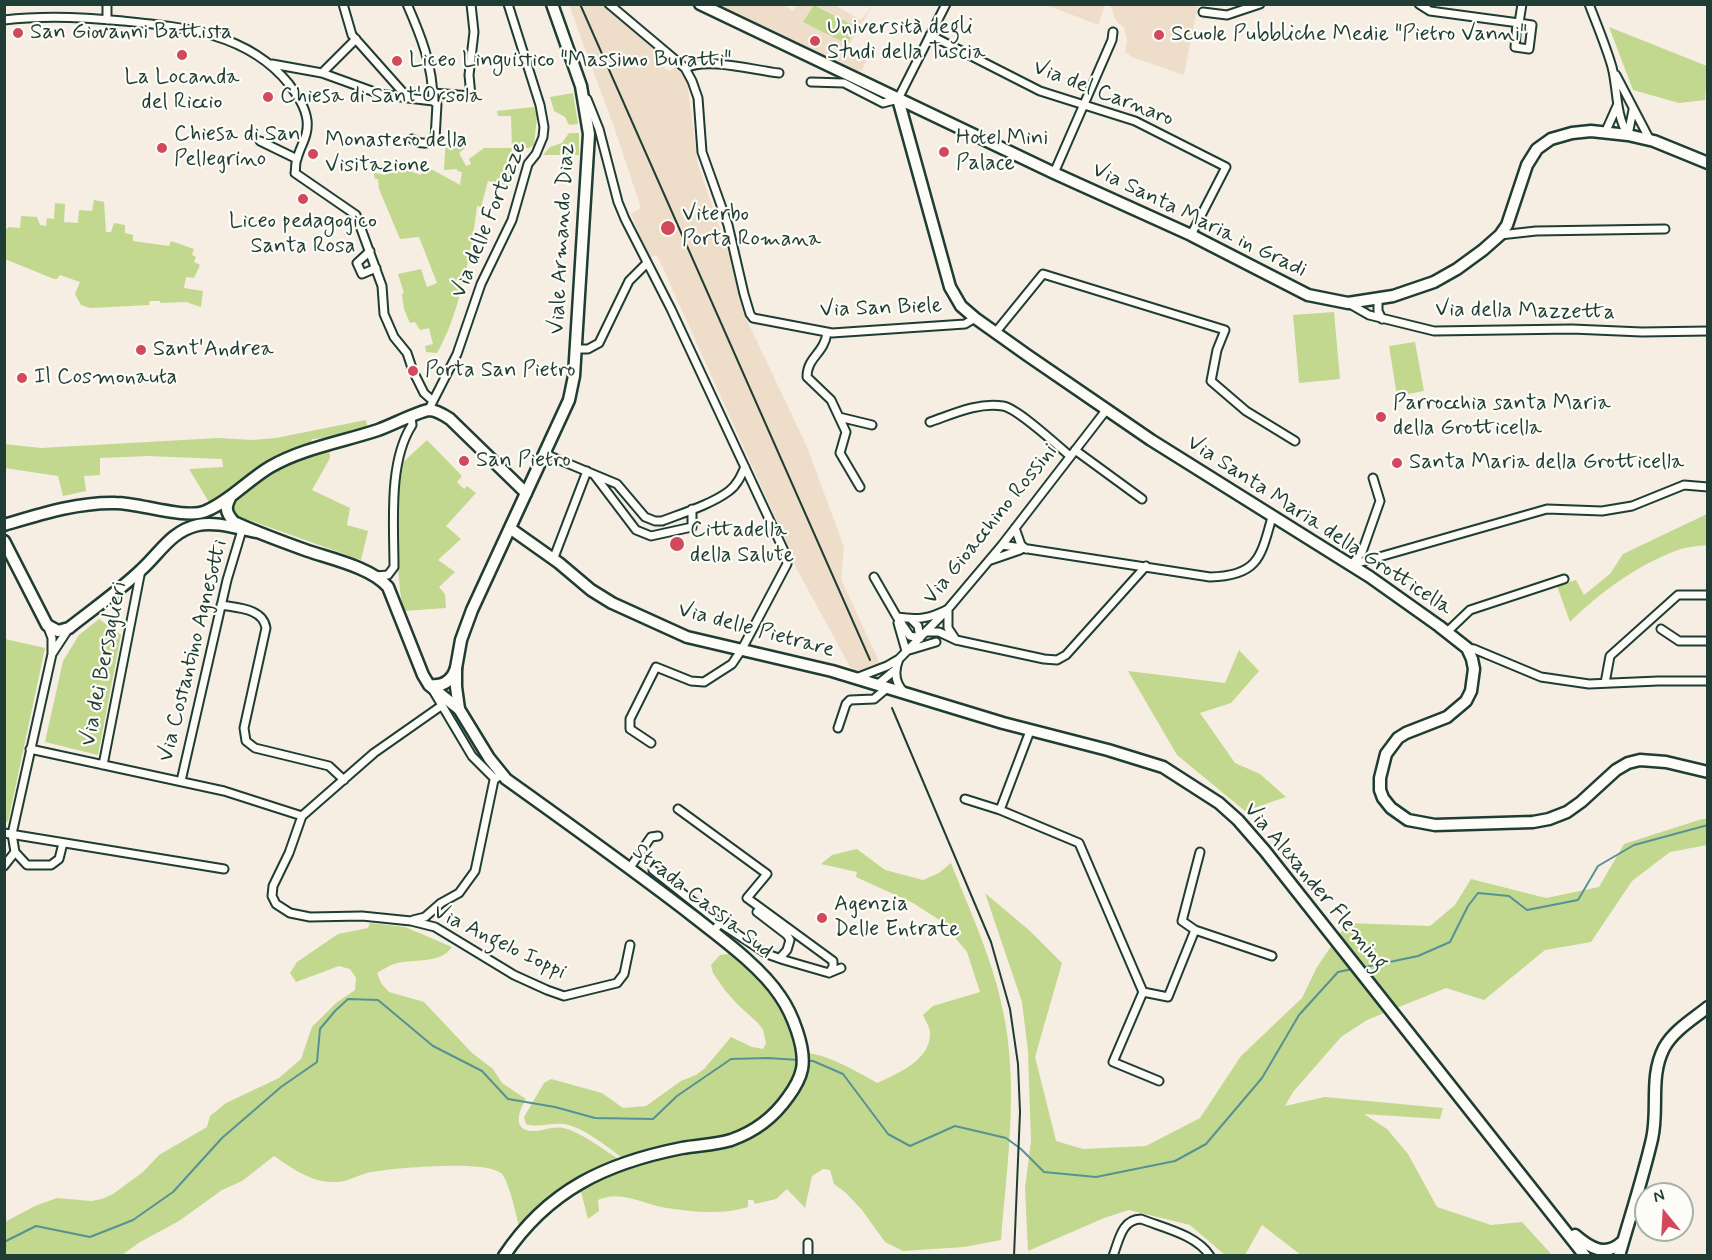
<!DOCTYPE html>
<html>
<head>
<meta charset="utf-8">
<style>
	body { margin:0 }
	#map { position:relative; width:1712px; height:1260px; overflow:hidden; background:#f6eee2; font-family:Mynerve,sans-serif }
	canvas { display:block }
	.frame { position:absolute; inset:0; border:6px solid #1f3d34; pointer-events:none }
	.north { position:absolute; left:1634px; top:1182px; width:60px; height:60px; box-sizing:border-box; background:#fdfcf7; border:2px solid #a4b0a9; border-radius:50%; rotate:342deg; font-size:16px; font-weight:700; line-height:24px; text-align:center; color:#1f3d34 }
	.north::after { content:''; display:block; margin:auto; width:21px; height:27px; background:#d1495b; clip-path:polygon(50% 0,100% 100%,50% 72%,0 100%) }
</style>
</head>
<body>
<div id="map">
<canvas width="1712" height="1260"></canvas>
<div class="frame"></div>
<div class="north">N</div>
</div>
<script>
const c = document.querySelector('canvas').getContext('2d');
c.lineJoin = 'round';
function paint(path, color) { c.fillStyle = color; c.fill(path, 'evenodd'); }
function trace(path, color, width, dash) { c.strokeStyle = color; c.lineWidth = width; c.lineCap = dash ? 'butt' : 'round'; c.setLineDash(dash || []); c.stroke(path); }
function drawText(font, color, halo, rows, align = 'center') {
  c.font = font + ' Mynerve,sans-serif'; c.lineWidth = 4.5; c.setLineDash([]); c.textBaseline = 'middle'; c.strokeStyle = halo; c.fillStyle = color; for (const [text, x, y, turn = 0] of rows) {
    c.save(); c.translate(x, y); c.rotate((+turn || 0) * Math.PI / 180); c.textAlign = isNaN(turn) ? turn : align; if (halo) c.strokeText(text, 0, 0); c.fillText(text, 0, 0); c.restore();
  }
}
const built = new Path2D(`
	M569 5H604L655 47 665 69 670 71 677 66 687 81 698 165 728 251 744 314 807 447 844 547 841 579 880 664 856 671 850 667 793 562 789 548 753 468 657 255 649 258 631 214 641 208 615 130Z
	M713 5H784L793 11 797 5H814L804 22 857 27 815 5H835L861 20 873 5 846 50 869 62 905 5 869 62 866 61 862 71 859 70 857 74 840 65 841 62 826 54 824 58Z
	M1047 5 1105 4V5L1098 25Z
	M1110 5H1198L1184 75 1132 57 1125 52 1127 41 1124 28 1116 21Z`);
const green = new Path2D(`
	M814 5 857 27 847 44 803 22Z
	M1609 27 1707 66 1705 100 1679 103 1633 90Z
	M573 93 578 124 569 125 565 117 554 111 550 97Z
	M534 107 537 116 534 145 529 148 512 149 510 186 488 181 481 207 477 206C472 249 459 316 437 353L426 352 425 346 433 344 429 328 420 330 415 322 410 323 404 309 402 294 404 293 398 274 421 269 427 287 437 283 419 237 400 239 379 189 378 179H375L374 175 375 173 385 175 390 164 421 175 424 165 460 185 462 172 457 171V169L444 170 446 138 468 139 464 145 466 147 459 153 466 166 471 164 469 159 484 148H512L511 116H498L497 111Z
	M569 133H579V155H543L550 147 562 143Z
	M94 200 104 202 106 232H111L114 223 125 225V233L133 235V241L169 246 171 241 194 249 192 255 196 257 194 262 200 265 194 278 186 277 184 288 203 291 201 307 186 302 160 303V301H150L149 305 90 308 81 305 75 294 80 282 60 275 57 279H54L5 259V229H7L8 227 20 228 21 216 37 217 40 225 46 226 47 218 54 219 55 203 65 204 64 222 78 223 79 210 92 211Z
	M1334 312 1340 379 1299 383 1293 315Z
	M1415 342 1424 391 1397 396 1389 346Z
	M366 420 367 426 335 437 312 439 310 444C269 457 245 479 209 502L189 469 223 467 222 459 148 456 100 458V475L84 476 86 491 63 496 58 476 5 468 4 444 41 448 218 438 253 440 276 438Z
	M427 440 462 476 457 482 464 489 467 486 476 493 446 526 461 539 438 560 455 572 439 587 445 594 446 608 403 611C395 562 396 513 401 464Z
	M329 448 330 458 312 490 350 508 347 525 368 531 361 560 238 516 230 509C239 479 300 457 329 448Z
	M1707 514V545C1697 546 1685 547 1675 551 1636 566 1599 593 1570 622L1557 586 1576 580 1584 595 1610 574 1623 554Z
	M99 619 121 635 98 755 45 742 63 661 79 635Z
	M5 639 45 648 8 822 4 821Z
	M1239 650 1259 671 1231 703 1200 713 1235 763 1260 774 1286 797 1245 811 1177 755 1128 671 1225 683Z
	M1702 819H1707V845L1670 852 1632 881 1591 942 1545 950 1484 1000 1446 988 1367 1020 1341 1037 1293 1092 1285 1106 1325 1097 1443 1108 1440 1119 1364 1114 1387 1129 1408 1154 1437 1207 1491 1225 1522 1222 1552 1255H1301L1262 1225 1245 1255H1225L1190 1225 1129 1210 1104 1218 1028 1251 1025 1188 1031 1141 1028 1051 1022 1002 985 893 1030 931 1062 963 1035 1057 1056 1141 1083 1149 1146 1146 1200 1118 1241 1056 1302 998 1317 967 1347 923 1430 926 1455 905 1471 879 1546 898 1599 887 1624 844Z
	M857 849 885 870 923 880 939 873 951 863C970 911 993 960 1003 1011 1019 1086 1007 1164 1001 1240L964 1247 903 1251 885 1242 862 1210 846 1193 834 1184 830 1170 823 1169 812 1176 805 1208 787 1189 776 1199 755 1204 753 1200H748V1207C723 1215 692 1212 667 1208 644 1205 622 1189 598 1200L599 1211 588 1219 580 1188 627 1166 746 1139C778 1120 806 1094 807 1054 821 1051 864 1075 877 1083 897 1074 931 1060 930 1033 930 1027 925 1020 923 1015L933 1006 980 992 967 952 941 921 913 903 856 877 857 872 821 864 832 855Z
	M370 923 405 927 452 947C440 965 412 958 394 964 388 966 382 970 377 973L381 983 389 992 424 1002 472 1053 493 1069 502 1083 526 1099C520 1109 511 1129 531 1131 541 1132 552 1126 563 1128 579 1131 606 1151 620 1160L555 1195 519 1226C516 1214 509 1182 502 1174 489 1159 392 1168 371 1172 359 1174 349 1182 336 1182 312 1183 293 1169 274 1156L242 1181 222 1190 179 1221 140 1242 122 1255 5 1256V1222L35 1206 57 1198 91 1201 102 1199 113 1194 143 1172 159 1155 207 1127 210 1116 226 1103 279 1078 301 1059 312 1027 336 1003 355 990 356 978 350 969 339 966 296 982 290 973 297 962 338 934 368 928Z
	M729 954 763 983 782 1010 791 1036 796 1059 794 1074 786 1092 758 1122 728 1137 624 1159C609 1148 580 1125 563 1124 550 1123 538 1128 526 1124L524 1117 544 1083 551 1079 602 1093 623 1108 646 1106 681 1081 696 1075 705 1068 731 1037 752 1047 763 1049 766 1043 763 1030 758 1023 737 1004 724 989 713 973 711 965 720 955Z`);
const stream = new Path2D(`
	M1361 968 1418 956 1450 942 1468 906 1478 893 1509 896 1527 910 1578 900 1598 866 1634 845 1708 825
	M808 1061H813L843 1074 888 1134 910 1146 955 1126 1006 1138 1021 1149 1044 1172 1096 1177 1175 1161 1206 1144 1262 1078 1299 1015 1338 972 1352 969
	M4 1242 36 1226 90 1237 133 1220 173 1192 222 1138 281 1087 317 1062 320 1029 335 1011 348 999 378 1000 433 1046 482 1071 508 1099 555 1107 595 1118 653 1119 677 1096 731 1059 768 1058 799 1060`);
const street = new Path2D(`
	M107 4V20
	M343 4 352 35 408 98 433 101
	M407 4C421 36 433 66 433 101L437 104 435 139C428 145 419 144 412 139
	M609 4 685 68 692 81 698 98 702 152 728 225 744 294 750 314 753 318 832 333 965 324 975 318
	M1419 4 1430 11 1519 23 1522 4
	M1589 4C1597 25 1606 46 1612 67 1618 90 1615 114 1628 135
	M1203 12 1227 15 1260 4
	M4 20C44 15 84 17 123 21 184 27 248 33 289 84 297 95 305 106 307 120 309 136 300 146 297 159 295 163 296 169 295 173L356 215 382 286 384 314 394 337 407 353 413 371 424 393 433 401
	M1517 23 1515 47 1529 49 1532 25 1519 23
	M930 35 1040 91 1135 121 1226 167 1191 235
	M272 64 322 73 380 94 408 98
	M685 68C708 57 752 70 779 73
	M322 73 356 39
	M1616 75 1650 140
	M811 82 844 83 883 103 898 99 946 4
	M433 93 471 96 469 75 474 32 471 4
	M587 99 599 129 618 202 625 219 671 309 785 553 787 564 742 649 732 664 704 682 691 681 656 667 630 719V729L651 743
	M1605 133 1617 106
	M1628 135 1633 110
	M260 141 297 159
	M1054 173 1112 40 1113 32
	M1500 235 1536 231 1665 229
	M370 251 357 263 362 274 376 268
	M1378 299V311L1382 319
	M1348 303 1369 315 1434 331 1572 329 1642 332 1708 331
	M827 333C824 354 807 357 807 377L831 400 846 432 840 453 860 487
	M995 333 1043 274 1225 330 1217 350 1211 381 1246 411 1295 441
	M577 349H588L599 343 629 281 646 264
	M431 405 457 354 481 284 512 220 528 164 536 154 543 137 544 127 540 105 508 4
	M839 417 872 425
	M930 422C953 414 978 402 1003 406 1017 408 1057 445 1070 456
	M1075 450 1142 499
	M545 454 617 484 645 517 655 521H662C683 513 712 504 729 491 737 485 741 476 745 467
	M595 476 636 530 651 536 692 527V509
	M1015 528 1021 545 1026 549
	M1002 545 1210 577C1258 576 1261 557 1272 517
	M553 560 587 471
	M991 560 1020 550
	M1351 565 1547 509 1602 511 1632 506 1684 485 1708 487
	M1351 565 1362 552 1380 501 1373 478
	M376 576 388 575 394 567C394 524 388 462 412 425L411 417
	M874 577 897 617 910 636 920 638 918 626 911 619
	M221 605C237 608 263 608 266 628L244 728 246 741 255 748 329 766 344 780
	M897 617C918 620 929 619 948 609V628L956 640
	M898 623 906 651 936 642
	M47 625 52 638V654
	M1661 629 1679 641H1708
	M927 632H939L956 640 1044 659 1057 660 1066 655 1146 566
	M1447 632 1470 610 1564 579
	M1467 648 1474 649 1541 677 1589 684 1658 681H1708
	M899 659C894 671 894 682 904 692
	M856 678 887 666 899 659 948 609 1002 545 1107 409
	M1605 683 1610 656 1678 595H1708
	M877 685 895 670
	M434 692 472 756 495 779
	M441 706 374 753 302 816 289 853 273 886 272 896 276 904 290 913 310 917 362 916 411 921 435 927 514 975 547 990 564 996 617 983 624 974 630 945
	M838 728 846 704 850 700 874 699 887 688
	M1030 731 1000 810 1079 843 1143 992 1168 997 1195 930
	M30 749 224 791 302 816
	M103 765 141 570
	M181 781 227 580 242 530
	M965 799 1000 810
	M678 809 767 874 747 898 833 961V967L829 973
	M4 833 224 869
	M63 843 59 859 51 865H27L15 852 12 834 52 654 69 628
	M1200 852 1182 921 1195 930 1272 956
	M4 866 15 852
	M629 869 651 837 658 836
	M653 870 720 923
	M757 912 787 935 790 940 787 950 780 958
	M413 920 425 917 441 903 459 893 475 871 494 780 502 774
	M713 932 720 923 767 954 784 960 829 973 841 968
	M1143 992 1113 1062 1159 1081
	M808 1243V1256
	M1113 1256C1119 1240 1122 1219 1141 1219 1164 1228 1197 1235 1210 1256`);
const secondary = new Path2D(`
	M700 4 1054 173 1191 235 1308 295 1348 303 1393 296 1434 282 1457 269 1483 250 1500 235 1507 225 1527 165 1537 149 1551 139 1572 133 1591 131 1628 135 1654 141 1708 163
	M898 99 950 287 961 306 975 318 1027 355 1151 440 1370 577 1439 626 1467 648 1472 659 1474 669 1471 691 1466 701 1447 717 1406 733 1398 738 1386 754 1380 778V790L1383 798 1391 808 1408 820 1435 825 1533 822 1549 819 1567 812 1581 802 1616 770 1628 763 1640 760 1666 762 1708 772
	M231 496C225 507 225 512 234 522 258 533 283 542 308 551 332 559 372 568 388 587L423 675 429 685 459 709
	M4 525C41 514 78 502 116 503 140 503 186 520 206 511 230 501 248 480 270 467 303 448 342 442 378 430 390 426 419 411 429 410 436 410 444 415 450 419L526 493
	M511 529 559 563 591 590 612 603 687 637 832 671 1003 723 1108 750 1163 767 1219 803 1238 820 1265 851 1585 1256
	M4 541 47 625 58 631 69 628C93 609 119 591 141 570 160 553 171 531 198 525 216 521 239 529 257 532
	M429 685C443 687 452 681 456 668
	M1575 1235C1590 1248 1606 1258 1623 1241
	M1619 1256C1630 1217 1643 1178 1652 1139 1659 1109 1649 1077 1664 1048 1673 1031 1693 1019 1708 1007`);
const primary = new Path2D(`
	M504 1256C548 1190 606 1163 682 1148 698 1145 715 1145 731 1140 754 1132 774 1117 788 1097 794 1089 800 1079 802 1069 806 1048 792 1013 780 996 761 967 721 938 693 916 632 869 569 824 506 779L489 758 459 709 456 687V668L461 640 472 610 563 413 569 400 574 376 589 134 581 86 552 4`);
const rail = new Path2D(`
	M580 4 870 660
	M892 708 991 942 1010 1009 1018 1064 1020 1112 1014 1256`);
const markers = [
	[18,33,6,"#d1495b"],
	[1159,35,6,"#d1495b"],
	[815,41,6,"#d1495b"],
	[182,55,6,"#d1495b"],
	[397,61,6,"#d1495b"],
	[268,97,6,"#d1495b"],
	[162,148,6,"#d1495b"],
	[944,152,6,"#d1495b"],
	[313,154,6,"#d1495b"],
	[303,199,6,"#d1495b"],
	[668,228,8,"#d1495b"],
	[141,350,6,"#d1495b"],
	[413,371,6,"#d1495b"],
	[22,378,6,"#d1495b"],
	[1381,417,6,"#d1495b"],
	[464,461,6,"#d1495b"],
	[1397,463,6,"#d1495b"],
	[677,544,8,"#d1495b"],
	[822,918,6,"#d1495b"]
];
const poiNames = [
	["Università degli",827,28],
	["Studi della Tuscia",827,53],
	["San Giovanni Battista",30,33],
	["Scuole Pubbliche Medie \"Pietro Vanni\"",1171,35],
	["Liceo Linguistico \"Massimo Buratti\"",409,61],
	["La Locanda",182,78,"center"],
	["del Riccio",182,103,"center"],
	["Chiesa di Sant'Orsola",280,97],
	["Chiesa di San",174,135],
	["Pellegrino",174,160],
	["Hotel Mini",956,139],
	["Palace",956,164],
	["Monastero della",325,141],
	["Visitazione",325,166],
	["Viterbo",682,215],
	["Porta Romana",682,240],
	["Liceo pedagogico",303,222,"center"],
	["Santa Rosa",303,247,"center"],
	["Sant'Andrea",153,350],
	["Porta San Pietro",425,371],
	["Il Cosmonauta",34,378],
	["Parrocchia santa Maria",1393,404],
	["della Grotticella",1393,429],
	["San Pietro",476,461],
	["Santa Maria della Grotticella",1409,463],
	["Cittadella",690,531],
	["della Salute",690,556],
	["Agenzia",834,905],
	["Delle Entrate",834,930]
];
const streetNames = [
	["Via del Carnaro",1103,94,21],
	["Via delle Fortezze",490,220,-68],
	["Via Santa Maria in Gradi",1199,221,26],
	["Viale Armando Diaz",563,239,-87],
	["Via San Biele",881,309,-2],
	["Via della Mazzetta",1525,312,1],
	["Via Gioacchino Rossini",991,525,-51],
	["Via Santa Maria della Grotticella",1319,526,33],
	["Via delle Pietrare",756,631,15],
	["Via Costantino Agnesotti",194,651,-76],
	["Via dei Bersaglieri",105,664,-79],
	["Via Alexander Fleming",1315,887,50],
	["Strada Cassia Sud",702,902,38],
	["Via Angelo Ioppi",499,943,26]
];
paint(built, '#eeddc8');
paint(green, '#c1d88e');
trace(stream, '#569295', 2);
trace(street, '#1f3d34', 11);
trace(secondary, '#1f3d34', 15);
trace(primary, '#1f3d34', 15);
trace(street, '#fdfcf7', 7);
trace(secondary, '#fdfcf7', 10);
trace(primary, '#fdfcf7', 10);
trace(rail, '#1f3d34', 2);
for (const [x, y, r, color] of markers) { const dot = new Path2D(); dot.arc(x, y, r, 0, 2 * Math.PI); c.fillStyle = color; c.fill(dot); trace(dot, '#fdfcf7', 2); }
drawText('22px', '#1f3d34', '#fdfcf7', poiNames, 'left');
drawText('22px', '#1f3d34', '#fdfcf7', streetNames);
</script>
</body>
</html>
